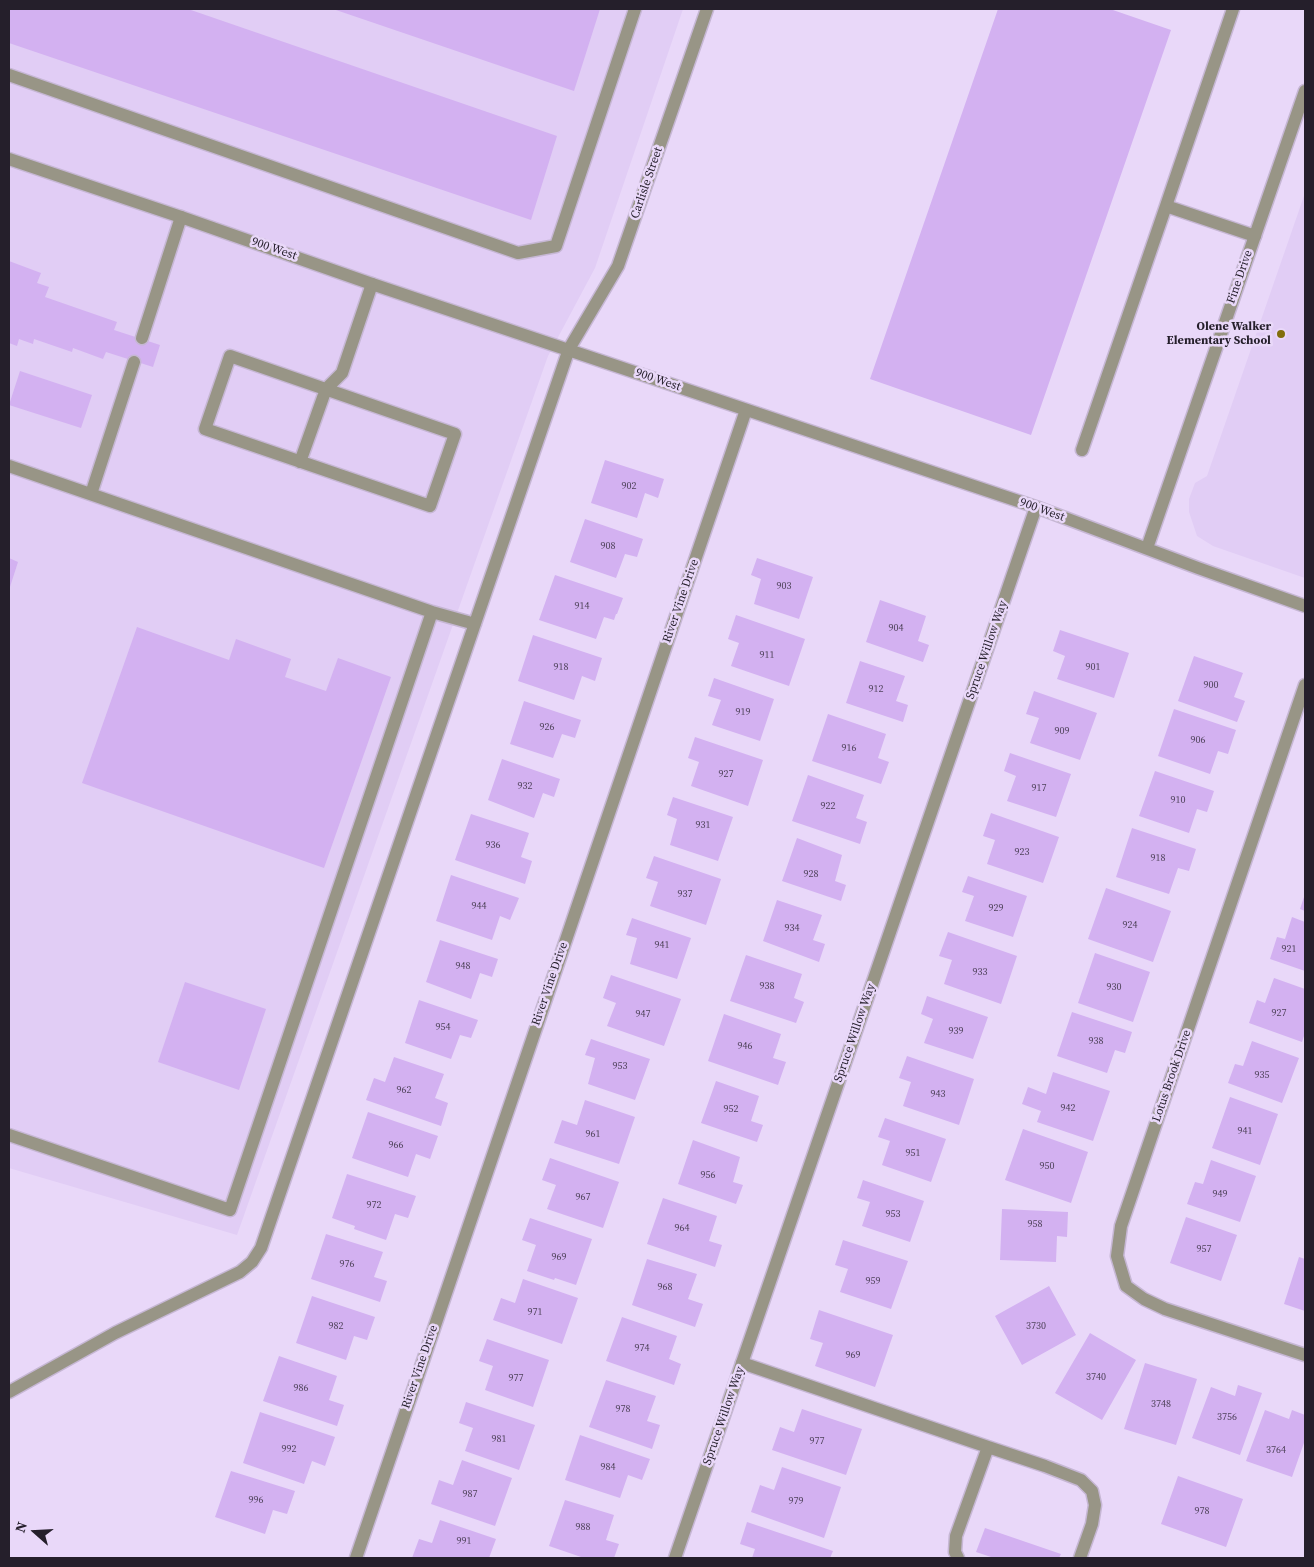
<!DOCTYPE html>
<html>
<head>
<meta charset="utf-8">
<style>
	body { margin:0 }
	#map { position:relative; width:1314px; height:1567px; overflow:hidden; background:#e9d8f9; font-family:"Source Serif 4",serif }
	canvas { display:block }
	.frame { position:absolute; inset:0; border:10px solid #251f2b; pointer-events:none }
	.north { position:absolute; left:10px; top:1507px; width:50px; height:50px; -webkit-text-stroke:4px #e9d8f9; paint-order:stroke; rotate:289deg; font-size:14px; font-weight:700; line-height:20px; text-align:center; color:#251f2b }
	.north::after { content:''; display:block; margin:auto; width:18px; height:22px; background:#251f2b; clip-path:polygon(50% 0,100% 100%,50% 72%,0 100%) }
</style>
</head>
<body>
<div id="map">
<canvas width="1314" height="1567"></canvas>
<div class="frame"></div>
<div class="north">N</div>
</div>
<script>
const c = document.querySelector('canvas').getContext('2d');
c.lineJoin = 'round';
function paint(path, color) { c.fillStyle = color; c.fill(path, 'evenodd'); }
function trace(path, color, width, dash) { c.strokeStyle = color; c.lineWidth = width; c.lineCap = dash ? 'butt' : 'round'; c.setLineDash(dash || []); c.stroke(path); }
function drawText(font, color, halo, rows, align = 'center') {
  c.font = font + ' "Source Serif 4",serif'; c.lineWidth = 5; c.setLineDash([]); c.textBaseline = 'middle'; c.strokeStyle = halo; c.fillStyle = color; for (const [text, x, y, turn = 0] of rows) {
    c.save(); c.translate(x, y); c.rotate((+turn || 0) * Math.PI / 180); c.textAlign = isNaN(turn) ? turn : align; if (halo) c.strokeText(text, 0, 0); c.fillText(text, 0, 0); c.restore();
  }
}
const built = new Path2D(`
	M9 9H683L595 268 548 356 237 1235 9 1168Z
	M1305 193V578L1213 546 1197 536 1189 512V499L1195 483 1207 476Z`);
const building = new Path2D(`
	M9 9H188L557 136 531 220 9 43Z
	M333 9H600L574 91Z
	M998 9H1110L1171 30 1031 435 870 379Z
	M9 261 41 273 37 283 49 287 45 297 117 322 114 330 160 345 153 367 106 352 103 359 73 348 72 352 34 339 33 344 19 339 17 346 9 343Z
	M20 371 92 395 81 428 9 405Z
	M605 460 664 479 658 498 645 493 637 518 591 503Z
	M585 519 643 539 637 557 625 554 616 578 570 562Z
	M9 558 18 562 9 590Z
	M757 558 813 577 799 619 754 604 761 579 751 575Z
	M555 575 623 598 617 614H616L614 620 604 617 596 639 539 620Z
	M880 600 926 616 918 641 929 645 923 662 866 642Z
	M736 615 805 639 789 686 731 666 739 643 728 639Z
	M137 627 229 660 236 639 291 659 285 677 326 691 338 658 391 677 324 868 82 783Z
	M1060 630 1129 653 1114 698 1057 679 1065 656 1053 651Z
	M533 635 602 658 595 681 582 676 574 700 518 681Z
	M1194 656 1243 673 1234 697 1245 701 1237 722 1178 701Z
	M860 661 905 676 896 701 908 705 903 722 846 703Z
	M714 678 774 699 760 741 712 725 721 700 708 696Z
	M1034 691 1097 713 1080 760 1030 743 1039 718 1026 714Z
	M524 701 581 720 575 738 562 734 553 758 510 744Z
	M1174 709 1236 730 1228 754 1218 751 1210 774 1158 756Z
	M828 714 886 734 878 758 889 762 881 784 812 761Z
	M695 737 763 760 748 806 691 786 699 762 688 758Z
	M1010 753 1071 774 1056 817 1007 801 1016 776 1004 771Z
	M502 759 560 779 554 797 543 793 534 818 488 800Z
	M1155 771 1214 791 1207 812 1197 809 1189 833 1139 816Z
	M808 775 864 795 856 818 867 822 860 844 792 821Z
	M673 797 733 817 718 861 670 845 677 819 667 815Z
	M991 813 1059 837 1043 883 987 864 995 840 983 836Z
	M471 814 529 833 521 857 532 861 525 884 455 860Z
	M1132 828 1196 849 1189 871 1178 868 1169 894 1116 877Z
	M797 838 842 855 835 881 846 885 841 901 782 881Z
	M654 856 721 879 706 925 650 906 658 882 646 878Z
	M451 875 519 898 510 920 500 916 492 940 436 921Z
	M968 876 1027 896 1013 937 965 921 974 896 962 892Z
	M1106 888 1171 911 1153 962 1088 939Z
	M1305 894V911L1300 909Z
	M777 900 822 915 813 940 825 944 819 962 763 941Z
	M1292 917 1305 922V971L1270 959 1277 937 1285 939Z
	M632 918 691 938 677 979 630 964 637 938 626 935Z
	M948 932 1017 956 1001 1004 944 984 952 960 939 956Z
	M440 940 498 959 492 977 480 973 471 999 426 982Z
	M1095 953 1150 972 1133 1022 1078 1003Z
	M746 955 802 974 794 998 804 1002 796 1023 730 1001Z
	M611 975 681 999 664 1046 607 1026 616 1003 603 998Z
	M1274 978 1305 989V1033L1302 1042 1249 1023 1257 1000 1265 1003Z
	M185 982 266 1009 239 1090 158 1062Z
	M927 996 988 1017 973 1059 924 1043 933 1019 921 1014Z
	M419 1000 478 1020 471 1038 460 1035 451 1059 405 1043Z
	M1072 1012 1132 1032 1125 1053 1115 1050 1107 1073 1057 1056Z
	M724 1014 781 1034 773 1058 786 1062 778 1085 708 1061Z
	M591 1039 650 1059 635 1100 588 1084 595 1058 585 1055Z
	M1252 1041 1299 1058 1282 1103 1228 1083 1235 1064 1243 1066Z
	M907 1056 974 1079 959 1125 903 1106 911 1082 899 1078Z
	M394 1057 444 1074 435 1098 448 1103 441 1126 366 1100 374 1078 385 1082Z
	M1053 1072 1110 1091 1093 1141 1037 1122 1041 1111 1022 1104 1028 1087 1046 1094Z
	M716 1081 759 1096 751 1121 763 1125 757 1142 701 1123Z
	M1230 1097 1278 1114 1260 1165 1212 1148Z
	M585 1100 635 1117 619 1164 554 1143 562 1120 577 1125Z
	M368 1112 438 1136 430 1159 416 1154 408 1177 352 1158Z
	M885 1118 946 1139 931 1182 882 1165 890 1141 878 1137Z
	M1023 1129 1088 1152 1071 1203 1005 1180Z
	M693 1140 740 1157 733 1182 743 1185 736 1204 678 1184Z
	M550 1158 619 1182 603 1228 547 1209 556 1185 542 1180Z
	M1211 1160 1256 1176 1240 1222 1187 1204 1195 1182 1203 1184Z
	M347 1174 416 1196 408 1218 395 1214 386 1240 354 1229 355 1226 332 1218Z
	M863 1180 924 1201 910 1242 862 1226 870 1202 857 1198Z
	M663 1198 717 1216 709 1241 722 1245 715 1267 647 1244Z
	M1002 1209 1068 1212 1067 1237 1057 1236 1056 1262 1000 1260Z
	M1186 1217 1237 1235 1221 1281 1170 1263Z
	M530 1218 592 1239 576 1285 555 1278 554 1280 527 1271 536 1245 522 1240Z
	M326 1234 383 1252 374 1277 387 1281 380 1302 311 1279Z
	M843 1240 908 1261 891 1309 840 1292 848 1269 835 1265Z
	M1299 1257 1305 1259V1311L1284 1304Z
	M647 1259 697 1274 688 1299 703 1304 695 1327 632 1305Z
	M523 1279 578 1298 562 1344 493 1320 501 1298 515 1303Z
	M1049 1286 1076 1335 1022 1365 995 1316Z
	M312 1296 375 1317 367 1340 354 1336 346 1360 296 1343Z
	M819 1310 893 1335 875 1387 815 1366 823 1343 810 1339Z
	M622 1317 677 1336 669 1359 681 1364 674 1385 606 1361Z
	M1090 1333 1136 1360 1102 1420 1055 1393Z
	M487 1339 549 1360 533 1407 485 1390 493 1366 479 1361Z
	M279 1356 337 1376 329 1400 344 1405 337 1426 263 1401Z
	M1145 1363 1197 1379 1176 1445 1124 1429Z
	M606 1380 656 1396 647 1421 660 1425 652 1449 589 1427Z
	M1238 1385 1262 1393 1240 1455 1192 1438 1211 1387 1235 1396Z
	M466 1402 535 1425 519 1470 465 1451 473 1428 459 1423Z
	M802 1409 862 1429 846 1475 772 1450 780 1427 794 1432Z
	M1265 1410 1289 1419 1292 1410 1305 1415V1440L1292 1477 1246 1461Z
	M260 1412 335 1437 325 1466 312 1461 304 1484 243 1463Z
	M580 1435 650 1459 642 1480 628 1475 620 1498 565 1480Z
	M462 1460 512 1478 495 1526 431 1504 439 1480 453 1485Z
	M782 1467 841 1487 824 1538 751 1512 760 1485 774 1490Z
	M231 1471 295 1491 287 1514 273 1510 265 1534 215 1517Z
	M1178 1476 1243 1499 1226 1547 1161 1524Z
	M565 1500 614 1515 606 1540 619 1544 614 1558H584L549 1546Z
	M440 1520 496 1539 489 1558H412L419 1539 432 1543Z
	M747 1522 833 1551 830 1558H752L755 1549 740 1544Z
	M985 1528 1061 1554 1059 1558H994L976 1552Z`);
const service = new Path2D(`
	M9 75 518 253 556 246 635 9
	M1166 206 1233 9
	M142 338 181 217
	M230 356 455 434 430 506 205 429Z
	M1082 450 1166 206 1255 236
	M300 462 326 389 342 373 372 284
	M9 466 432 612 475 624
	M91 494 134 362
	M9 1135 230 1210 432 612
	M742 1363 988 1447
	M9 1392 115 1333 240 1272 252 1262 261 1248 569 349
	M958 1558 955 1552 956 1536 988 1447 1045 1466 1081 1480 1092 1491 1095 1505 1092 1524 1080 1558`);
const minor = new Path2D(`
	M9 159 181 217 372 284 1036 507 1198 568 1305 606
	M569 349 618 266 707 9
	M1147 548 1305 91
	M1305 685 1121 1226 1117 1256 1126 1286 1144 1299 1165 1309 1305 1355
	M356 1558 746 410
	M675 1558 1036 507`);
const markers = [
	[1281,334,5,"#826e0c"]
];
const numberNames = [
	["902",629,486],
	["908",608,546],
	["903",784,586],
	["914",582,606],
	["904",896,628],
	["911",767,655],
	["918",561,667],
	["901",1093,667],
	["900",1211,685],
	["912",876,689],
	["919",743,712],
	["926",547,727],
	["909",1062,731],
	["906",1198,740],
	["916",849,748],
	["927",726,774],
	["932",525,786],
	["917",1039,788],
	["910",1178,800],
	["922",828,806],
	["931",703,825],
	["936",493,845],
	["923",1022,852],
	["918",1158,858],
	["928",811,874],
	["937",685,894],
	["944",479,906],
	["929",996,908],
	["924",1130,925],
	["934",792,928],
	["941",662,945],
	["921",1289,949],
	["948",463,966],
	["933",980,972],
	["938",767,986],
	["930",1114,987],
	["927",1279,1013],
	["947",643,1014],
	["954",443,1027],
	["939",956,1031],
	["938",1096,1041],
	["946",745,1046],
	["953",620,1066],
	["935",1262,1075],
	["962",404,1090],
	["943",938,1094],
	["942",1068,1108],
	["952",731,1109],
	["941",1245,1131],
	["961",593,1134],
	["966",396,1145],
	["951",913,1153],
	["950",1047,1166],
	["956",708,1175],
	["949",1220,1194],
	["967",583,1197],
	["972",374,1205],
	["953",893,1214],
	["958",1035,1224],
	["964",682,1228],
	["957",1204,1249],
	["969",559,1257],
	["976",347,1264],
	["959",873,1281],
	["968",665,1287],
	["971",535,1312],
	["982",336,1326],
	["3730",1036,1326],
	["974",642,1348],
	["969",853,1355],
	["3740",1096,1377],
	["977",516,1378],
	["986",301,1388],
	["3748",1161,1404],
	["978",623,1409],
	["3756",1227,1417],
	["981",499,1439],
	["977",817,1441],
	["992",289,1449],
	["3764",1276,1450],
	["984",608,1467],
	["987",470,1494],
	["996",256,1500],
	["979",796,1501],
	["978",1202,1511],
	["988",583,1527],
	["991",464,1541]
];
const streetNames = [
	["Carlisle Street",647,183,-71],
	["900 West",274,249,19],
	["Fine Drive",1240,277,-71],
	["900 West",658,380,19],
	["900 West",1042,510,20],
	["River Vine Drive",681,601,-71],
	["Spruce Willow Way",987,650,-71],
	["River Vine Drive",550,984,-71],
	["Spruce Willow Way",855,1033,-71],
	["Lotus Brook Drive",1172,1076,-71],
	["River Vine Drive",420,1367,-71],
	["Spruce Willow Way",724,1416,-71]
];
const poiNames = [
	["Olene Walker",1271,327],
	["Elementary School",1271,341]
];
paint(built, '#e1cdf5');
paint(building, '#d3b1f1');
trace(service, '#c6b7d4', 15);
trace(minor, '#c6b7d4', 15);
trace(service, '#989586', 12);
trace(minor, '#989586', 12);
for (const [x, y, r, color] of markers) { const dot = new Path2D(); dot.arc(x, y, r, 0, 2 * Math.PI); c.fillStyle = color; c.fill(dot); trace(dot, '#e9d8f9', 2); }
drawText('10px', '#50445c', null, numberNames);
drawText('12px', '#251f2b', '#e9d8f9', streetNames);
drawText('bold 12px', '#251f2b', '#e9d8f9', poiNames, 'right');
</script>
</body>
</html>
